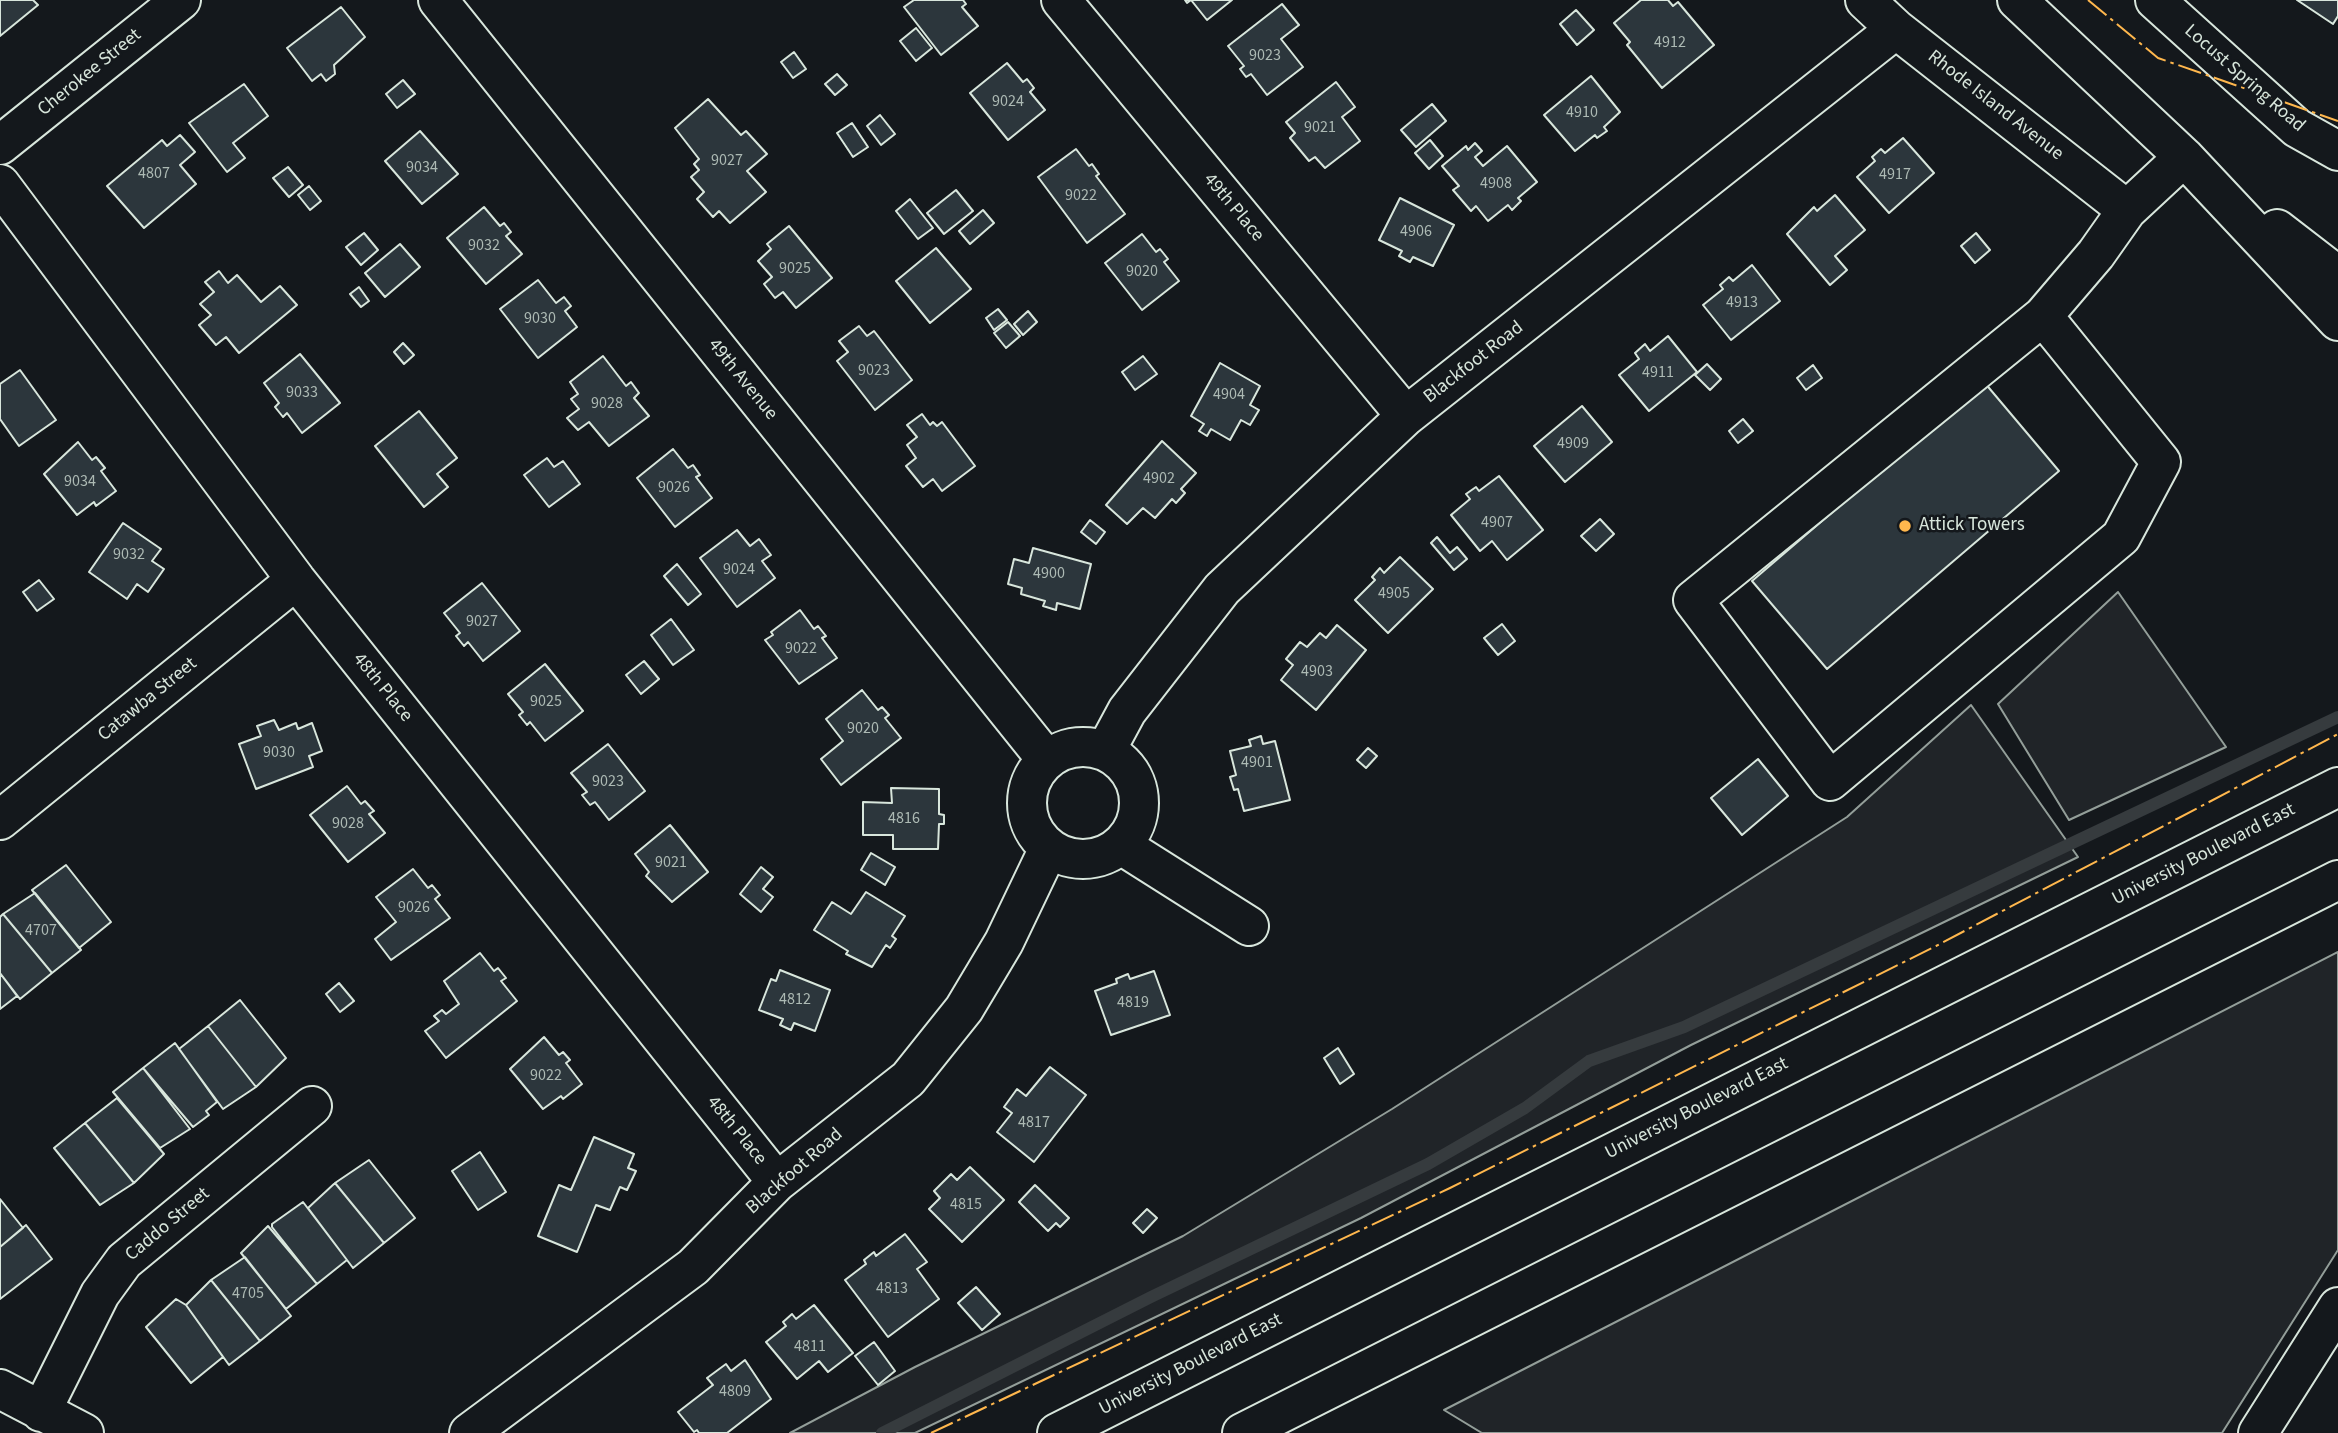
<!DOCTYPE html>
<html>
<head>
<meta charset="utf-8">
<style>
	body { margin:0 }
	canvas { display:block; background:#14181c }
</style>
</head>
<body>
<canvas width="2338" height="1433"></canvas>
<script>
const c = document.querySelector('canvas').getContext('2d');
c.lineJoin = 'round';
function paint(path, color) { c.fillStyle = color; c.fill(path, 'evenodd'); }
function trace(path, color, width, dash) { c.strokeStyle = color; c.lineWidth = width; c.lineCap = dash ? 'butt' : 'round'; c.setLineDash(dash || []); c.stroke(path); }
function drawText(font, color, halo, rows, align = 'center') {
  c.font = font + ' "Source Sans 3",sans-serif'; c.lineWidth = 5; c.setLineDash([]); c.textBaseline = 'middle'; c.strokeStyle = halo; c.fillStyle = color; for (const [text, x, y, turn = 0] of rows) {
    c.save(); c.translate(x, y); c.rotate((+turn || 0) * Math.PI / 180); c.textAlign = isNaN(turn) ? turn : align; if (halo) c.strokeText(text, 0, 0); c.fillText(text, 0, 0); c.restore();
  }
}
const green = new Path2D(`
	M2118 592 2226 747 2069 820 1998 704Z
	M1971 705 2078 857 1691 1045 1361 1218 915 1433H790L915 1367 1183 1236 1392 1109 1847 817Z
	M2338 952V1250L2222 1433H1482L1444 1410Z`);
const stream = new Path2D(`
	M882 1433 1151 1297 1428 1164 1525 1108 1589 1061 1684 1027 2338 717`);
const building = new Path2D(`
	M0 0H33L38 5 0 36Z
	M914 0H963L966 4 962 7 978 26 941 55 904 7Z
	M1185 0H1232L1207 20 1191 0 1187 3Z
	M1641 0H1668L1673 6 1678 2 1714 45 1662 88 1627 45 1630 42 1614 23Z
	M2297 0H2338V16L2333 24Z
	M1282 4 1299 25 1281 39 1303 67 1267 95 1251 74 1246 77 1240 69 1244 66 1228 46Z
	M341 7 365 37 334 65 335 74 326 81 321 74 312 81 287 48Z
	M1576 10 1594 30 1577 45 1560 24Z
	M916 28 932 48 916 61 900 41Z
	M794 52 806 69 793 78 781 62Z
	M1007 63 1023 82 1027 79 1034 88 1030 92 1045 110 1008 140 970 93Z
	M837 74 847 85 835 95 825 84Z
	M1591 76 1620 112 1604 127 1607 131 1597 138 1595 135 1575 151 1544 115Z
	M403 80 415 94 397 108 386 94Z
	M1336 82 1355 107 1342 117 1360 141 1325 168 1315 157 1309 161 1290 138 1295 133 1286 122Z
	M244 84 268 116 233 143 245 158 227 172 189 123Z
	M708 99 741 135 746 131 767 154 747 171 766 192 730 223 719 211 713 217 697 199 704 192 691 177 699 170 694 164 699 159 675 128Z
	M1432 104 1446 121 1416 147 1401 130Z
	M880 115 895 134 881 145 867 126Z
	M852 123 868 147 853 157 837 133Z
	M420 131 458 174 422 204 385 161Z
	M180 135 195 152 180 165 196 184 144 228 107 186 162 140 167 146Z
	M1903 138 1934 173 1889 213 1857 177 1875 161 1872 157 1881 149 1885 153Z
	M1430 140 1443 156 1429 169 1415 153Z
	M1475 143 1482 151 1475 157 1483 166 1507 146 1537 182 1518 198 1521 201 1512 210 1508 205 1488 221 1476 206 1471 211 1453 190 1459 186 1442 166 1466 146 1468 150Z
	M1076 149 1089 166 1092 164 1099 174 1096 176 1125 214 1087 243 1038 177Z
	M288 167 303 185 289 197 273 178Z
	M309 186 321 201 310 210 298 195Z
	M956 190 973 211 944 234 927 213Z
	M1835 195 1865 230 1835 256 1847 270 1830 285 1787 234 1814 207 1817 211Z
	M1400 198 1454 225 1433 266 1413 257 1410 262 1399 256 1402 251 1379 240Z
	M910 199 933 228 918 239 896 211Z
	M484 207 500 226 504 223 511 232 506 236 522 254 486 284 447 238Z
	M983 210 994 223 970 244 959 231Z
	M789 226 832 278 796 308 783 292 775 298 764 284 772 277 758 261 771 249 767 244Z
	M364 233 378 250 361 265 346 247Z
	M1976 233 1990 250 1975 263 1961 246Z
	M1142 234 1156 252 1160 249 1168 259 1164 262 1179 281 1142 310 1105 263Z
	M400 244 420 267 385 297 365 273Z
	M936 248 971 289 930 323 896 281Z
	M1752 265 1780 301 1731 340 1703 305 1723 289 1720 285 1729 277 1733 281Z
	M219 271 228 283 237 275 261 302 280 286 297 305 239 353 226 337 216 345 199 325 211 315 200 304 214 292 205 282Z
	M538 280 556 303 564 297 571 306 565 311 577 327 538 358 500 309Z
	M359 287 369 301 361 307 350 294Z
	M998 309 1007 320 994 330 986 318Z
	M1028 311 1037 322 1023 335 1014 324Z
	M1008 322 1020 336 1006 348 994 333Z
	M859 326 867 336 874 331 912 380 875 410 837 361 848 352 839 341Z
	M1668 336 1697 372 1649 411 1619 375 1639 359 1635 353 1645 344 1650 351Z
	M403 343 414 355 404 364 394 352Z
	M300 354 340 403 302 433 287 413 283 417 275 407 279 403 264 383Z
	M603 356 626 386 631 382 639 393 634 398 649 416 609 446 589 422 578 430 567 418 579 409 571 399 578 394 570 382Z
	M1143 356 1157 374 1135 390 1122 372Z
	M1220 363 1260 386 1250 405 1259 410 1250 425 1241 420 1230 440 1211 429 1207 436 1199 431 1204 424 1191 416Z
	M1707 364 1721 379 1710 390 1695 375Z
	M1813 365 1822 378 1806 390 1797 378Z
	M20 370 56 420 19 446 0 419V384Z
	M1984 382 2059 471 1827 669 1752 581Z
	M1582 406 1612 442 1565 482 1534 446Z
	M419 411 457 458 437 474 448 487 424 507 375 446Z
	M922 414 930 425 933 422 937 426 942 422 975 466 942 491 933 479 923 487 906 466 916 458 907 445 917 437 907 425Z
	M1743 419 1753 431 1738 443 1729 431Z
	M1162 441 1196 473 1181 489 1185 493 1176 503 1172 499 1155 518 1143 508 1127 524 1106 505Z
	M78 442 92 460 96 457 105 468 101 471 116 491 96 506 94 502 77 515 44 474Z
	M673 449 688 468 693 465 700 475 696 477 712 498 675 527 637 478Z
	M547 458 554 467 563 461 580 484 549 507 524 475Z
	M1499 476 1543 530 1507 560 1492 541 1480 551 1451 515 1470 499 1466 494 1476 487 1479 491Z
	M1600 519 1614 534 1596 551 1581 536Z
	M1090 520 1105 532 1096 544 1081 532Z
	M123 523 161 549 152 561 164 569 148 592 137 584 127 599 89 572Z
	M737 530 750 546 759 539 771 555 762 561 775 578 737 607 700 558Z
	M1437 537 1450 553 1457 547 1467 559 1454 570 1431 543Z
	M1033 548 1091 564 1080 609 1057 603 1056 610 1043 606 1045 601 1021 594 1022 588 1008 584 1014 559 1029 563Z
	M1400 557 1433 589 1388 633 1355 600 1375 580 1372 577 1380 568 1384 573Z
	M677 564 701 594 688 605 664 576Z
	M39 580 54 599 37 611 23 592Z
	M482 583 520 631 483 661 468 642 464 646 456 636 460 633 444 613Z
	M800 610 814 629 818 626 826 636 822 638 837 658 799 684 765 640 773 635 771 632Z
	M671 619 694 650 673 665 651 635Z
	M1502 624 1515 641 1498 655 1484 638Z
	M1337 625 1366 650 1316 710 1281 680 1293 665 1286 659 1300 642 1307 647 1320 633 1326 638Z
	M644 661 659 679 641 694 626 675Z
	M545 664 583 711 545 741 530 722 527 725 519 715 523 712 508 694Z
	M862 690 878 710 882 707 889 715 885 718 901 738 841 785 821 759 843 741 826 719Z
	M274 720 279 730 296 723 298 729 312 723 322 751 309 756 313 767 256 789 239 744 261 736 257 726Z
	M1261 736 1263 744 1275 741 1290 800 1244 811 1238 789 1234 790 1230 777 1236 775 1230 751 1251 746 1249 740Z
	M608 744 645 791 609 820 595 802 590 805 582 795 587 792 571 773Z
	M1368 748 1377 756 1366 768 1357 760Z
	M1758 759 1788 796 1742 835 1711 798Z
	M347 786 361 804 365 801 374 811 369 814 385 833 348 862 310 815Z
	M891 788 939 789V814L944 815V824H939L938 849H893V835H863V802L892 803Z
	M670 825 708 872 672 902 646 876 649 872 635 854Z
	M871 853 895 867 885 885 861 870Z
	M66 865 111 922 79 948 32 890Z
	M761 867 773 877 763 889 773 897 761 912 740 894Z
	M413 869 428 888 432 885 440 895 435 899 450 918 391 960 375 939 396 922 376 897Z
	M866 892 905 916 892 936 896 939 890 948 886 945 872 967 846 954 848 951 814 930 832 902 851 914Z
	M35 893 81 950 52 973 3 914Z
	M3 914 52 973 20 999 0 973V917Z
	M480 953 494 971 498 968 506 978 501 981 517 1001 446 1058 425 1031 439 1021 434 1016 442 1010 446 1014 459 1004 444 981Z
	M780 970 830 990 815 1031 794 1023 791 1030 780 1025 783 1019 759 1010 771 979 776 981Z
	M1154 971 1170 1015 1111 1035 1095 991 1117 983 1116 979 1128 974 1130 979Z
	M0 973 17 996 0 1009Z
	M339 983 354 1001 340 1012 326 994Z
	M240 1000 286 1058 256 1087 208 1026Z
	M208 1026 256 1087 223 1109 179 1049Z
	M544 1037 559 1055 563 1052 570 1060 566 1063 582 1084 563 1099 561 1096 543 1109 510 1069Z
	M175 1043 217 1102 206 1111 209 1115 193 1127 143 1068Z
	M1338 1048 1354 1074 1340 1084 1324 1058Z
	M1050 1067 1086 1095 1034 1162 997 1132 1012 1113 1004 1107 1017 1089 1026 1096Z
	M143 1068 190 1129 160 1148 113 1092Z
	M117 1098 164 1154 134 1183 85 1123Z
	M85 1123 134 1183 100 1205 54 1148Z
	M594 1137 634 1154 628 1168 636 1171 627 1190 620 1187 610 1210 596 1205 577 1252 538 1236 559 1185 571 1190Z
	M480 1152 506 1192 478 1210 452 1171Z
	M369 1160 415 1218 384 1243 335 1183Z
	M970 1167 1004 1200 962 1242 929 1209 940 1198 934 1191 951 1174 957 1180Z
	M335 1183 384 1243 353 1268 308 1208Z
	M1035 1185 1069 1218 1060 1227 1056 1223 1048 1231 1019 1202Z
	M0 1199 23 1228 0 1247Z
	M303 1202 347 1260 317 1284 272 1227V1224Z
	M1147 1209 1157 1218 1143 1233 1133 1223Z
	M26 1225 52 1259 0 1299V1247Z
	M268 1226 317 1284 286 1309 241 1253Z
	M905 1234 927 1262 917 1269 939 1299 888 1337 845 1280 866 1264 864 1260 874 1252 876 1256Z
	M245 1257 291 1316 260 1341 211 1280Z
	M211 1280 260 1341 229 1365 186 1305Z
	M976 1287 1000 1314 982 1330 958 1303Z
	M176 1299 186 1305 223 1357 191 1383 146 1327Z
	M814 1305 853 1353 828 1372 819 1361 797 1379 766 1342 786 1326 783 1322 792 1314 796 1319Z
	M874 1342 895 1371 878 1385 855 1356Z
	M745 1360 771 1399 727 1433H699L697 1430 694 1432 678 1412 713 1385 707 1378 726 1364 731 1371Z`);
const minor = new Path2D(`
	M438 0 1047 760
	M1061 0 1406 416
	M1865 0 1896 29 2127 210
	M2017 0 2184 157 2338 321
	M2155 0 2297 128 2338 151
	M0 145 181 0
	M0 184 296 580 777 1182
	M2277 229 2338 276
	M2043 316 2161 462 2121 537 1830 781 1693 600 2043 316 2096 254 2127 210 2184 157
	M1027 803a56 56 0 1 1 112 0a56 56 0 1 1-112 0Z
	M1106 750 1127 711 1222 589 1406 416 1896 29
	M0 820 296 580
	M1121 845 1249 926
	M0 1389 84 1433
	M41 1412 100 1294 124 1261 312 1106
	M469 1433 693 1267 777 1182 908 1079 964 1009 1004 942 1049 848
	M2258 1433 2338 1307`);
const major = new Path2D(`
	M1057 1433 2338 787
	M1242 1433 2338 880`);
const power = new Path2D(`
	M2088 0 2158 58 2338 121
	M931 1433 1450 1188 1936 946 2338 734`);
const markers = [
	[1905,526,7,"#ffb74d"]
];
const numberNames = [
	["4912",1670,43],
	["9023",1265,56],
	["9024",1008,102],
	["4910",1582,113],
	["9021",1320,128],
	["9027",727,161],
	["9034",422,168],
	["4807",154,174],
	["4917",1895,175],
	["4908",1496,184],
	["9022",1081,196],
	["4906",1416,232],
	["9032",484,246],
	["9025",795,269],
	["9020",1142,272],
	["4913",1742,303],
	["9030",540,319],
	["9023",874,371],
	["4911",1658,373],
	["9033",302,393],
	["4904",1229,395],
	["9028",607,404],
	["4909",1573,444],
	["4902",1159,479],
	["9034",80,482],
	["9026",674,488],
	["4907",1497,523],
	["9032",129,555],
	["9024",739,570],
	["4900",1049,574],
	["4905",1394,594],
	["9027",482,622],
	["9022",801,649],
	["4903",1317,672],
	["9025",546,702],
	["9020",863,729],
	["9030",279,753],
	["4901",1257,763],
	["9023",608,782],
	["4816",904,819],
	["9028",348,824],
	["9021",671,863],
	["9026",414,908],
	["4707",41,931],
	["4812",795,1000],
	["4819",1133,1003],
	["9022",546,1076],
	["4817",1034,1123],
	["4815",966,1205],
	["4813",892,1289],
	["4705",248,1294],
	["4811",810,1347],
	["4809",735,1392]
];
const streetNames = [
	["Cherokee Street",90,73,-39],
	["Locust Spring Road",2244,79,41],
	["Rhode Island Avenue",1995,106,38],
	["49th Place",1233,208,50],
	["Blackfoot Road",1474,363,-38],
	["49th Avenue",742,380,51],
	["48th Place",382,688,51],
	["Catawba Street",148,700,-39],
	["University Boulevard East",2204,855,-27],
	["University Boulevard East",1697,1109,-27],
	["48th Place",736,1131,51],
	["Blackfoot Road",795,1172,-41],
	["Caddo Street",168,1225,-40],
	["University Boulevard East",1191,1365,-27]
];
const poiNames = [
	["Attick Towers",1919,526]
];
paint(green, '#202428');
trace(green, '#939e99', 2);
trace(stream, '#363b3e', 12);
paint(building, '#2c363c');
trace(building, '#d8e6dc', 2);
trace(minor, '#d8e6dc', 42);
trace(major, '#d8e6dc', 42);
trace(minor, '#14181c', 38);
trace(major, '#14181c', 38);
trace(power, '#ffb74d', 2, [24, 5, 3.5, 5]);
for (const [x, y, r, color] of markers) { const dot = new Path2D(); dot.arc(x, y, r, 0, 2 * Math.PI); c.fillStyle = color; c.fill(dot); trace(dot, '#14181c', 2.5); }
drawText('16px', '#adbab4', null, numberNames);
drawText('19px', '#d8e6dc', '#14181c', streetNames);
drawText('19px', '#d8e6dc', '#14181c', poiNames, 'left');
</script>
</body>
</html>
